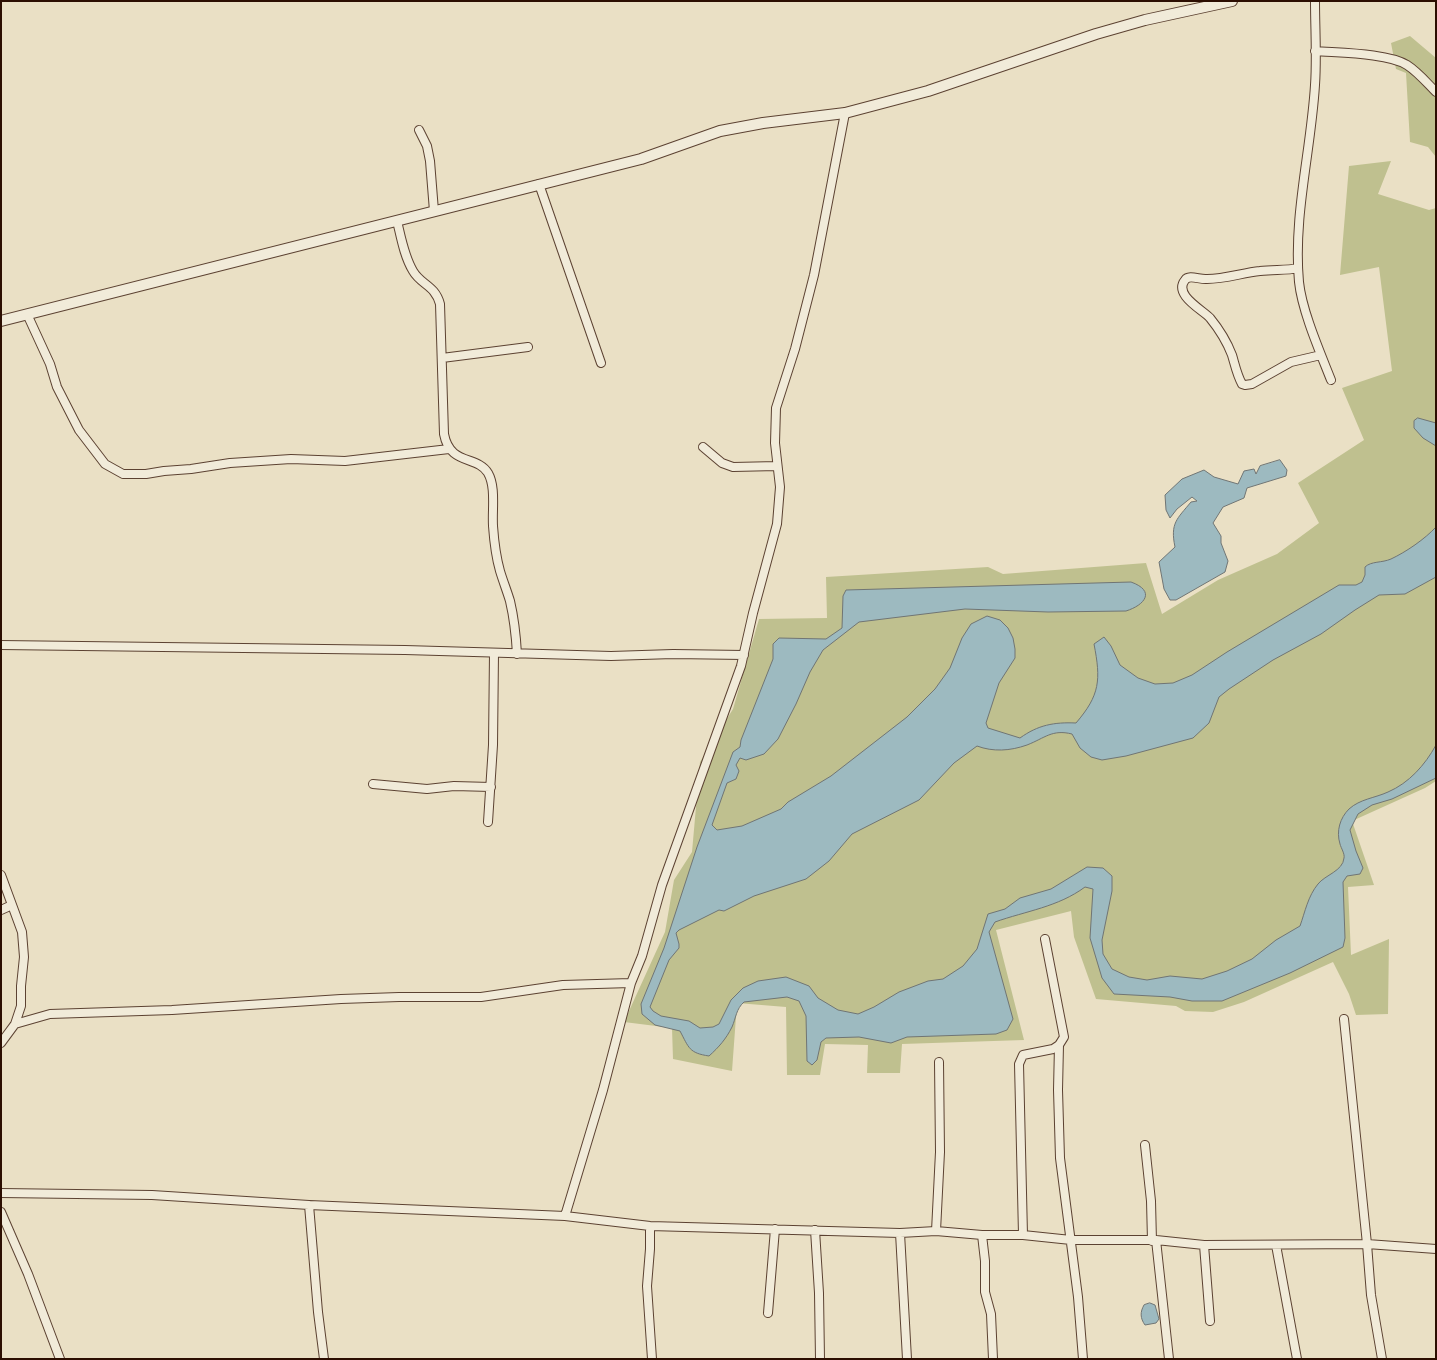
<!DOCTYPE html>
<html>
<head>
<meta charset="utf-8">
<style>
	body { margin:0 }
	#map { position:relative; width:1437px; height:1360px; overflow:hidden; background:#eae0c5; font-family:"EB Garamond",serif }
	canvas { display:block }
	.frame { position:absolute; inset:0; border:2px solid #2c0e01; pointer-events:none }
</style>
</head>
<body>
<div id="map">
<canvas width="1437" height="1360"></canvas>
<div class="frame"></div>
</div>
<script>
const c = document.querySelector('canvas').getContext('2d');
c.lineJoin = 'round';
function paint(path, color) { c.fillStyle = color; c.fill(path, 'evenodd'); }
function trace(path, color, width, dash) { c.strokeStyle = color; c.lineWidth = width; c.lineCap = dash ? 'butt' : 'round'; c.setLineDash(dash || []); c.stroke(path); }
const green = new Path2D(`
	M1410 36 1436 58V157L1428 147 1410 142 1406 73 1396 69 1391 43Z
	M1391 161 1378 194 1429 210 1436 208V781L1425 788 1352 821 1374 885 1348 887 1351 955 1389 939 1388 1014 1356 1015 1349 994 1333 962 1244 1002 1213 1012 1185 1011 1176 1006 1096 999 1074 937 1071 911 996 930 1024 1040 902 1044 900 1073H867L868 1045 825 1044 820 1075H787L786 1007 737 1003 732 1071 673 1059 672 1028 624 1022 665 932 674 880 692 852 700 762 733 709 759 619 827 618 826 577 988 567 1003 574 1146 563 1162 614 1218 580 1277 554 1319 523 1298 483 1364 440 1342 388 1392 371 1379 267 1340 275 1349 166Z`);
const water = new Path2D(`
	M1418 418 1436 423V446L1423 438 1414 428V421Z
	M1280 460 1287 470 1286 476 1247 488 1244 498 1223 507 1213 523 1221 536V543L1228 561 1225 572 1176 600H1170L1164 589 1159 562 1175 547C1170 523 1177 519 1191 502L1197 501 1192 497 1177 509 1170 518 1166 510 1165 495 1182 479 1204 470 1214 477 1238 484 1244 471 1254 469 1256 474 1260 466Z
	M1436 527V577L1405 594 1379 595 1355 610 1321 634 1273 660 1229 689 1219 697 1209 723 1193 738 1126 756 1102 760 1091 757 1080 748 1072 734C1052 729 1045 738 1027 745 1010 751 993 752 977 746L954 763 919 800 852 834 829 861 806 879 754 896 724 911 719 910 679 930 676 933 679 944V948L669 960 650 1007 653 1011 661 1016 689 1021 700 1028 713 1027 719 1024 731 1000 743 988 758 981 786 977 809 986 818 998 838 1010 858 1014 874 1007 899 992 928 981 943 979 963 966 977 949 988 914 1005 909 1020 898 1051 889 1087 867 1103 868 1112 876V891L1102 940 1103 954 1112 969 1129 977 1147 980 1170 976 1202 979 1227 971 1252 959 1276 940 1300 926C1305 912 1308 896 1318 884 1325 875 1343 871 1344 858 1345 854 1341 848 1340 844 1336 831 1340 818 1349 809 1360 799 1375 798 1388 792 1409 783 1425 765 1436 745V778L1392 799 1372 805 1358 814 1350 830 1356 851 1363 868 1360 874 1347 876 1343 882 1345 938 1343 947 1290 973 1222 1001H1192L1170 997 1114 994 1102 978 1090 938 1093 889 1085 887C1058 907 1026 911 995 922L989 932 1013 1019 1007 1030 996 1034 907 1037 891 1043 859 1037 826 1038 821 1042 817 1060 812 1065 807 1061 806 1016 799 1001 787 997 744 1002C736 1009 736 1018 732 1027 726 1039 719 1047 709 1056 689 1053 689 1048 680 1031L655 1025 642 1014 641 1004 664 948 697 847 733 752 740 747 741 740 773 659V644L779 638 826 639 842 628 843 596 846 590 1131 582C1156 591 1145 605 1126 611L1048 612 965 609 859 622 823 650 810 672 796 704 778 739 764 754 746 760 740 758 736 765 739 771 736 779 727 783 712 825 717 830 742 826 781 809 788 802 831 776 907 717 935 689 950 668 962 638 971 624 987 616 1000 620 1008 628 1013 638 1015 649V658L999 683 986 723 988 728 1020 738C1038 725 1054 722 1076 723 1100 695 1101 680 1094 644L1104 637 1111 646 1120 665 1138 678 1155 684 1173 683 1192 675 1227 652 1339 585H1356L1362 582 1365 575V567C1371 561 1382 563 1391 559 1406 552 1425 539 1436 527Z
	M1150 1303 1155 1305 1159 1319 1156 1323 1145 1325C1140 1318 1140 1312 1144 1305Z`);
const minor = new Path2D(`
	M1315 1C1315 29 1317 57 1315 85 1311 151 1293 216 1299 282 1302 311 1320 352 1331 380
	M1315 51C1339 53 1388 53 1407 65 1418 72 1427 83 1436 92
	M419 130 427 146 430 161 434 211
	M539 184 601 363
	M397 221C401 237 404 256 413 271 421 285 435 285 440 304L444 434C450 466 477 455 488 473 496 487 492 509 493 526 494 540 496 557 500 571 503 581 507 591 510 601 514 618 516 636 517 654
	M1298 268C1286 271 1273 269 1260 271 1242 273 1225 279 1207 279 1200 280 1189 274 1185 280 1173 295 1203 310 1210 318 1219 329 1227 342 1232 355 1235 365 1237 375 1242 384L1245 385 1252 384 1291 362 1321 355
	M27 314 50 364 57 387 79 430 105 464 123 474H146L164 471 191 469 230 463 291 459 345 461 449 449
	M442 358 528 347
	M703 447 722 463 733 467 777 466
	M1 645 405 650 611 656 673 654 744 655
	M373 784 427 789 454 786 491 787
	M488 822 493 745 494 653
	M1 875 22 932 24 957 21 986V1006L15 1024
	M1 910 12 905
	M1344 1019 1367 1244 1371 1295 1382 1359
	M1 1043 15 1024 50 1014 172 1010 341 999 399 997H481L563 985 631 983
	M1059 1045 1058 1090 1060 1158 1078 1297 1083 1359
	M1145 1145 1151 1201 1152 1241
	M1 1193 152 1195 309 1205 565 1216 650 1226 900 1233 936 1231 982 1235H1023L1071 1240H1156L1204 1245 1367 1244 1436 1249
	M309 1205 318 1312 324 1359
	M1 1212 28 1274 60 1359
	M565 1216 603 1090 631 983 642 956 662 885 741 666 753 613 777 524 780 487 775 443 776 408 795 349 814 275 845 113
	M650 1226V1249L647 1286 652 1359
	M815 1230 819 1293 820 1359
	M936 1231 940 1152 939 1062
	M900 1233 907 1359
	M982 1235 985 1261V1292L991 1314 993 1359
	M1023 1235 1019 1064 1023 1055 1053 1049 1059 1045 1064 1037 1045 939
	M1156 1240 1169 1359
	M1204 1245 1210 1321
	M1276 1245 1297 1359
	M768 1313 775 1229`);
const tertiary = new Path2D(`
	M1 321 641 159 720 131 763 123 845 113 928 91 1096 34 1145 20 1232 1`);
paint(green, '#bfc08f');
paint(water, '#9dbac0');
trace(water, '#707574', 1);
trace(minor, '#5c4232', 10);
trace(tertiary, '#5c4232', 12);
trace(minor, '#f1ebd9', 8);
trace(tertiary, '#f1ebd9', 10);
</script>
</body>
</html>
